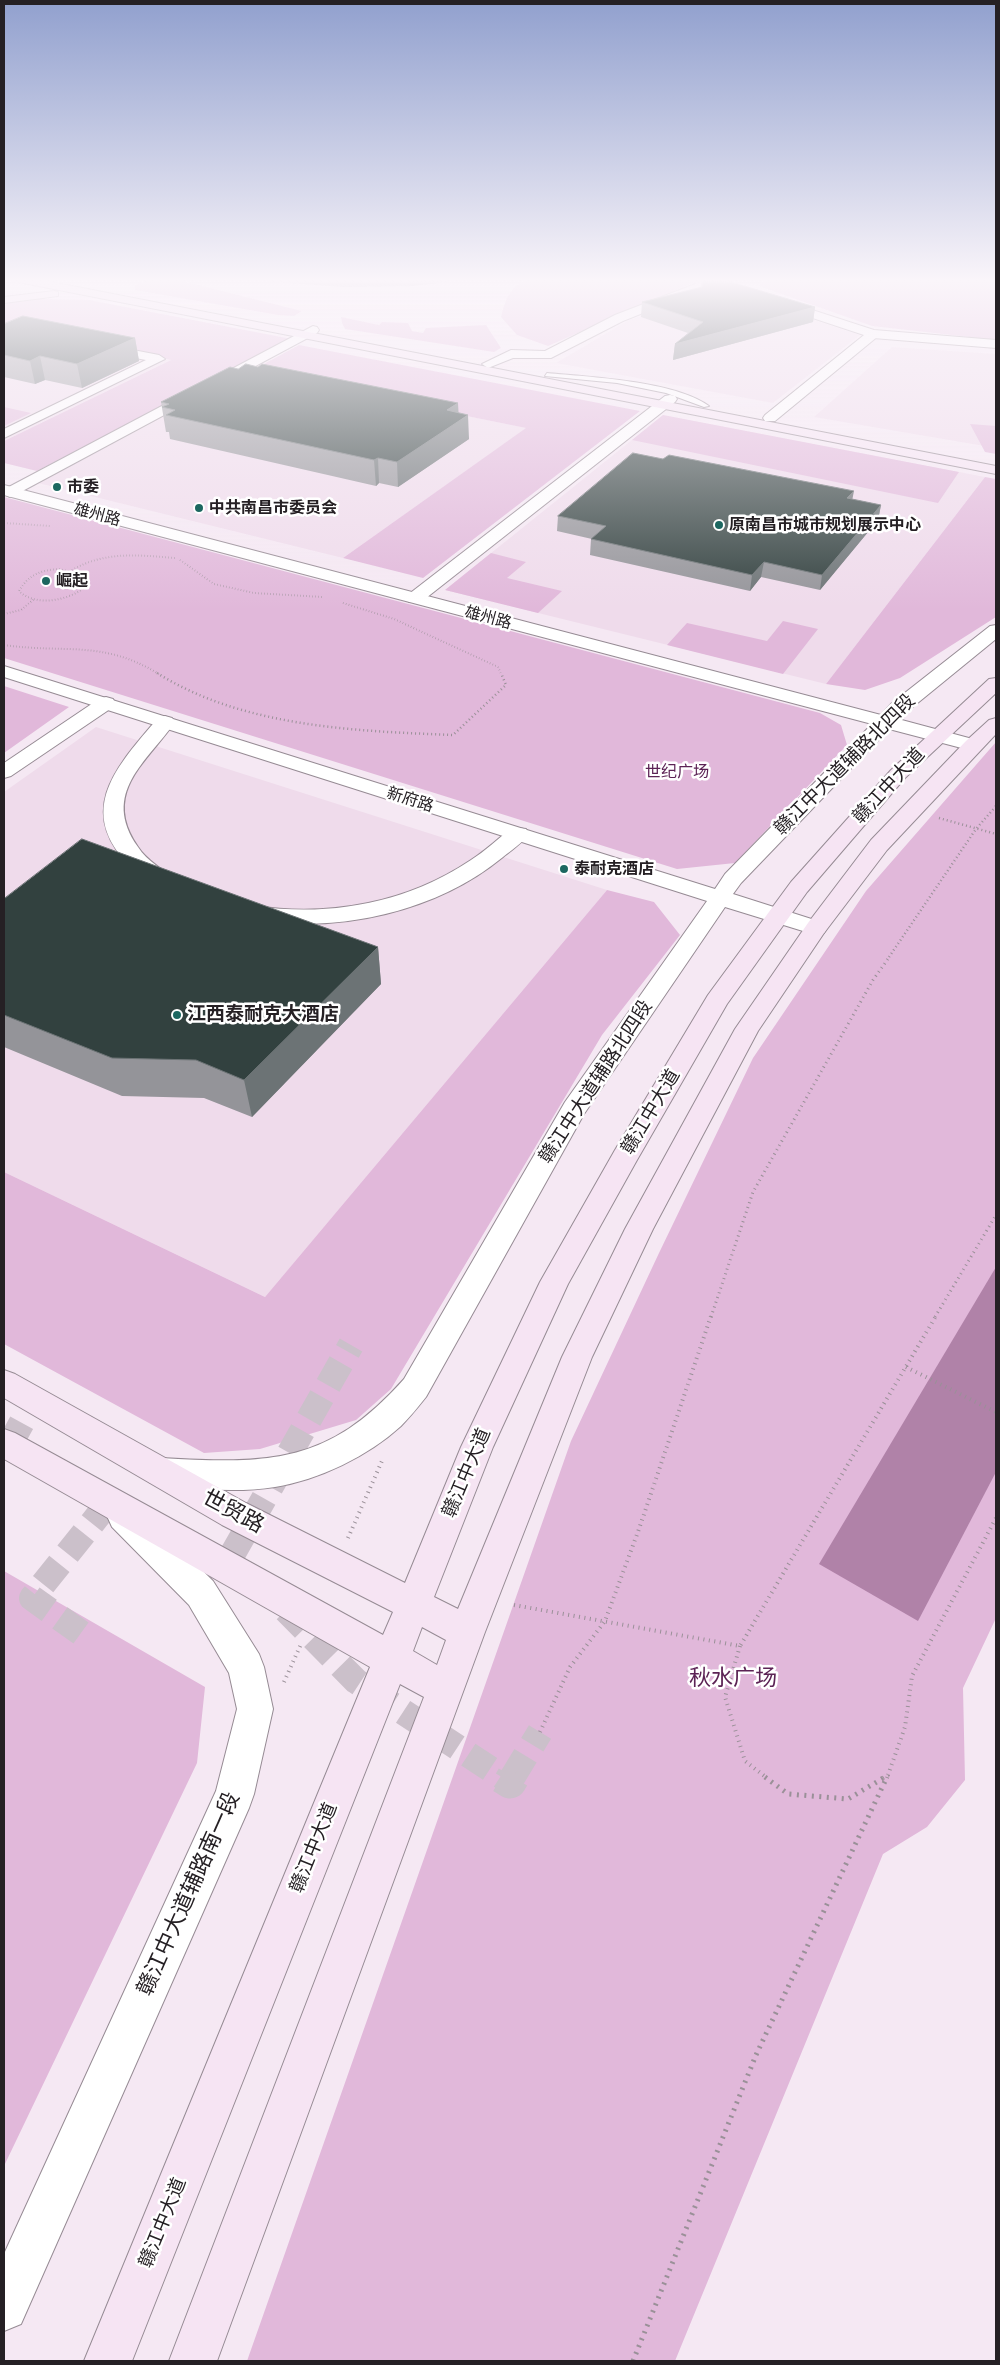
<!DOCTYPE html>
<html>
<head>
<meta charset="utf-8">
<style>
	body { margin:0 }
	#map { position:relative; width:1000px; height:2365px; overflow:hidden; background:#f5e8f3; font-family:Karla,sans-serif }
	canvas { display:block }
	.frame { position:absolute; inset:0; border:5px solid #252024; pointer-events:none }
</style>
</head>
<body>
<div id="map">
<canvas width="1000" height="2365"></canvas>
<div class="frame"></div>
</div>
<script>
const c = document.querySelector('canvas').getContext('2d');
c.lineJoin = 'round';
function paint(path, color) { c.fillStyle = color; c.fill(path, 'evenodd'); }
function trace(path, color, width, dash) { c.strokeStyle = color; c.lineWidth = width; c.lineCap = dash ? 'butt' : 'round'; c.setLineDash(dash || []); c.stroke(path); }
function drawText(font, color, halo, rows, align = 'center') {
  c.font = font + ' Karla,"Noto Sans SC",sans-serif'; c.lineWidth = 5; c.setLineDash([]); c.textBaseline = 'middle'; c.strokeStyle = halo; c.fillStyle = color; for (const [text, x, y, turn = 0] of rows) {
    c.save(); c.translate(x, y); c.rotate((+turn || 0) * Math.PI / 180); c.textAlign = isNaN(turn) ? turn : align; if (halo) c.strokeText(text, 0, 0); c.fillText(text, 0, 0); c.restore();
  }
}
const built = new Path2D(`
	M718 288 860 335 773 403 556 363 627 321Z
	M14 327 171 360 4 441V332Z
	M892 347 996 354V448L814 417Z
	M249 372 527 428 343 558 38 483Z
	M663 415 985 477 826 684 445 590Z
	M96 727 607 890 265 1297 4 1172V792Z`);
const green = new Path2D(`
	M153 279H174L302 311 294 316 278 315 135 290V285Z
	M531 279H696L699 280 548 346 517 335 501 317C505 300 511 283 531 279Z
	M767 279H995L996 340 872 326 759 286Z
	M40 299 89 300 292 339 37 471 4 463V441L171 360 14 327 4 332V305L12 302Z
	M341 317 379 325 382 322 408 323 412 331 423 333 426 328 486 325 501 348 494 352 345 329 342 323Z
	M299 345 640 411 423 578 343 558 526 428 249 372Z
	M4 407 31 413 4 426Z
	M663 415 959 472 938 503 632 440Z
	M970 424 996 426V454L985 452Z
	M985 477 996 479V617L900 678 865 690 826 684Z
	M4 497 820 713 841 725 847 745 735 863 677 869 4 658Z
	M491 553 526 562 507 578 562 591 538 613 445 590Z
	M783 621 818 629 783 674 667 645 687 623 767 641Z
	M4 686 69 707 4 753Z
	M996 742V1618L963 1688 965 1780 927 1827 883 1854 675 2361H247L571 1441 659 1253 753 1058 866 891Z
	M607 890 654 902 680 935 602 1035 391 1389 356 1420 260 1449 204 1453 4 1344V1172L265 1297Z
	M4 1571 205 1687 197 1763 4 2166Z`);
const water = new Path2D(`
	M996 1267V1472L918 1621 819 1564Z`);
const pedestrianTunnelFar1 = new Path2D(`
	M4 1428 35 1445
	M232 1555 351 1345
	M286 1610 356 1681 504 1778
	M81 1633 32 1598 117 1492
	M512 1778 540 1732`);
const pedestrianTunnel = new Path2D(`
	M502 1777 510 1782 513 1777`);
const pathFar4 = new Path2D(`
	M4 523 50 526
	M180 560 214 584 254 593 323 597
	M59 569 79 574 87 578V585C72 600 36 608 19 591 28 575 41 570 59 569Z
	M72 570C105 551 139 555 175 558
	M343 603 394 619 498 667 501 674
	M4 614 21 610 34 599
	M4 645C65 654 101 639 159 674`);
const pathFar3 = new Path2D(`
	M157 673C243 727 354 731 453 735L506 685 501 673
	M939 818 996 834
	M889 957 976 829 996 806`);
const pathFar2 = new Path2D(`
	M711 1317 753 1192 873 980 890 956
	M935 1317 996 1215`);
const pathFar1 = new Path2D(`
	M906 1367 996 1412
	M348 1538 382 1461
	M514 1605 740 1646 936 1316
	M740 1646 725 1697 745 1761 767 1778
	M284 1682 301 1644
	M540 1732 570 1667 605 1621 639 1529 711 1316
	M883 1778 888 1775 905 1727 912 1676 996 1518
	M887 1778 888 1775`);
const path = new Path2D(`
	M765 1777 788 1794 848 1799 885 1777
	M633 2361 756 2055 887 1777`);
const service = new Path2D(`
	M547 373C590 377 675 381 709 406L704 407 666 393 617 383 545 376Z`);
const minor = new Path2D(`
	M313 326 317 327 319 330 317 333 15 495 10 497 4 494 5 489Z
	M873 330 879 334 877 337 775 421H765L763 418 765 415 869 331Z
	M102 344 159 355 165 359 4 438V429L146 360 98 351 96 348 98 345Z
	M670 395 675 396 677 399 675 402 421 602H409L407 598 409 594 665 396Z
	M106 697 113 699 115 703 113 707 11 776 4 778V763L99 699Z
	M165 716 172 718 175 722C147 762 100 793 138 847 147 862 165 869 174 882L171 887C155 891 143 879 132 868 73 811 118 765 158 718Z
	M518 828 526 829 529 834C522 843 512 850 503 857 436 912 340 933 255 920L247 918 244 913 247 908 255 906C330 917 407 903 471 860 485 851 497 840 510 829Z`);
const tertiary = new Path2D(`
	M701 279H729L726 282 874 330 996 340V348L873 338 713 285 623 321 551 358H513L488 368 482 364 511 350 545 351 615 315 703 281Z
	M4 485 881 715 892 703 990 626 996 625V639L898 719 980 741 983 745 980 749 973 751 889 729 741 883 733 894 824 923 827 928 824 933 816 935 725 907 584 1114 426 1397C418 1407 410 1417 401 1426 368 1456 319 1480 275 1487 238 1493 199 1489 161 1486L149 1482 145 1472 149 1462 161 1458C268 1464 328 1465 404 1379L565 1102 707 901 4 677V666L715 889 725 874 872 724 4 495Z
	M124 1501 136 1505 213 1581 259 1654 264 1667 273 1709 254 1794 249 1808 21 2324 4 2331V2254L216 1791 237 1709 229 1673 189 1605 112 1527 107 1516 112 1505Z`);
const secondary = new Path2D(`
	M12 279H36L996 466V474L18 282Z
	M54 291 58 292V296L4 303V297Z
	M996 678V693L905 778 807 892 727 1004 637 1160 568 1284 493 1447 434 1597 458 1609 562 1357 625 1229 735 1029 808 923 871 840 966 741 989 720 996 718V734L887 850 824 933 758 1031 653 1229 592 1357 485 1632 217 2361H169L424 1697 400 1684 132 2361H84L370 1667 4 1459V1429L15 1433 383 1635 393 1612 222 1525 4 1398V1370L15 1374 246 1503 405 1583 461 1447 540 1282 615 1150 708 995 791 882 891 770 989 679ZM422 1627 446 1640 437 1665 413 1651Z`);
const wall = new Path2D(`
	M259 279H448L446 282 411 286 345 287 274 282Z
	M702 279 815 307 813 322 673 360 675 344 688 333 641 317 642 302 701 288Z
	M4 324 135 338 139 361 82 388 45 380 35 384 4 377Z
	M238 369 458 413 469 439 398 487 379 483 376 486 170 439 169 432H166L161 402Z
	M852 499 881 505 878 520 820 590 761 577 750 591 590 555 591 539H592L557 531 558 516Z
	M4 899 378 947 381 984 252 1117 204 1098 122 1096 4 1047Z`);
const shadedWall = new Path2D(`
	M410 279H448L446 282 411 286Z
	M815 307 813 322 673 360 675 344Z
	M135 338 139 361 82 388 77 364Z
	M40 356 45 380 35 384 30 361Z
	M458 403 459 421 468 415 469 439 398 487 397 462 447 410Z
	M378 458 379 483 376 486 374 460Z
	M854 491 851 506 847 498Z
	M881 505 878 520 820 590 822 575Z
	M764 562 761 577 750 591 752 575Z
	M378 947 381 984 252 1117 244 1080Z`);
const building = new Path2D(`
	M702 279H721L815 307 675 344 703 322 642 302 702 287Z
	M23 316 135 338 77 364 40 356 30 361 4 355V324Z
	M246 364 258 367 262 364 458 403 447 410 468 415 397 462 378 458 374 460 166 415 175 410 162 407 169 404 161 402 230 367 238 369Z
	M633 453 663 459 669 455 854 491 847 498 881 505 822 575 764 562 752 575 591 539 606 526 558 516Z
	M82 839 378 947 244 1080 196 1060 112 1058 4 1015V899Z`);
const markers = [
	[57,487,5,"#1c6760"],
	[199,508,5,"#1c6760"],
	[719,525,5,"#1c6760"],
	[46,581,5,"#1c6760"],
	[564,869,5,"#1c6760"],
	[177,1015,5,"#1c6760"]
];
const farPoinames = [
	["市委",67,487],
	["中共南昌市委员会",209,508],
	["原南昌市城市规划展示中心",729,525],
	["崛起",56,581],
	["泰耐克酒店",574,869]
];
const farStreetnames = [
	["雄州路",97,515,15],
	["雄州路",488,618,15],
	["新府路",410,800,18]
];
const farParknames = [
	["世纪广场",677,772]
];
const streetNames = [
	["赣江中大道辅路北四段",845,765,-45],
	["赣江中大道",889,786,-47],
	["赣江中大道辅路北四段",596,1082,-57],
	["赣江中大道",651,1112,-59],
	["赣江中大道",467,1473,-67],
	["赣江中大道",314,1848,-68],
	["赣江中大道",163,2223,-68]
];
const poiNames = [
	["江西泰耐克大酒店",187,1015]
];
const nearStreetnames = [
	["世贸路",233,1512,28],
	["赣江中大道辅路南一段",189,1894,-66]
];
const nearParknames = [
	["秋水广场",733,1679]
];
paint(built, '#efdbeb');
paint(green, '#e1b8da');
paint(water, '#b082a8');
trace(pedestrianTunnelFar1, '#cbc0ca', 26, [26, 13]);
trace(pedestrianTunnel, '#cbc0ca', 33, [33, 17]);
trace(service, '#968b94', 2);
trace(minor, '#968b94', 2);
trace(tertiary, '#968b94', 2);
trace(secondary, '#968b94', 2);
trace(pathFar4, '#9a9098', 2, [0.5, 2.5]);
trace(pathFar3, '#9a9098', 2.5, [1, 3]);
trace(pathFar2, '#9a9098', 3, [1, 4]);
trace(pathFar1, '#9a9098', 4, [1, 4.5]);
trace(path, '#9a9098', 5, [2, 5.5]);
paint(service, '#fff');
paint(minor, '#fff');
paint(tertiary, '#fff');
paint(secondary, '#f6e4f3');
paint(wall, '#949499');
paint(shadedWall, '#6c7375');
paint(building, '#32413f');
trace(building, '#6c7375', 1);
const sky = c.createLinearGradient(0, 0, 0, 610);
sky.addColorStop(0, '#91a0ce');
sky.addColorStop(0.46, '#faf5fa');
sky.addColorStop(1, '#faf5fa00');
c.fillStyle = sky;
c.fillRect(0, 0, 1000, 610);
for (const [x, y, r, color] of markers) { const dot = new Path2D(); dot.arc(x, y, r, 0, 2 * Math.PI); c.fillStyle = color; c.fill(dot); trace(dot, '#fff', 2); }
drawText('bold 16px', '#252024', '#fff', farPoinames, 'left');
drawText('16px', '#252024', '#fff', farStreetnames);
drawText('16px', '#5c2355', '#fff', farParknames);
drawText('19px', '#252024', '#fff', streetNames);
drawText('bold 19px', '#252024', '#fff', poiNames, 'left');
drawText('22px', '#252024', '#fff', nearStreetnames);
drawText('22px', '#5c2355', '#fff', nearParknames);
</script>
</body>
</html>
